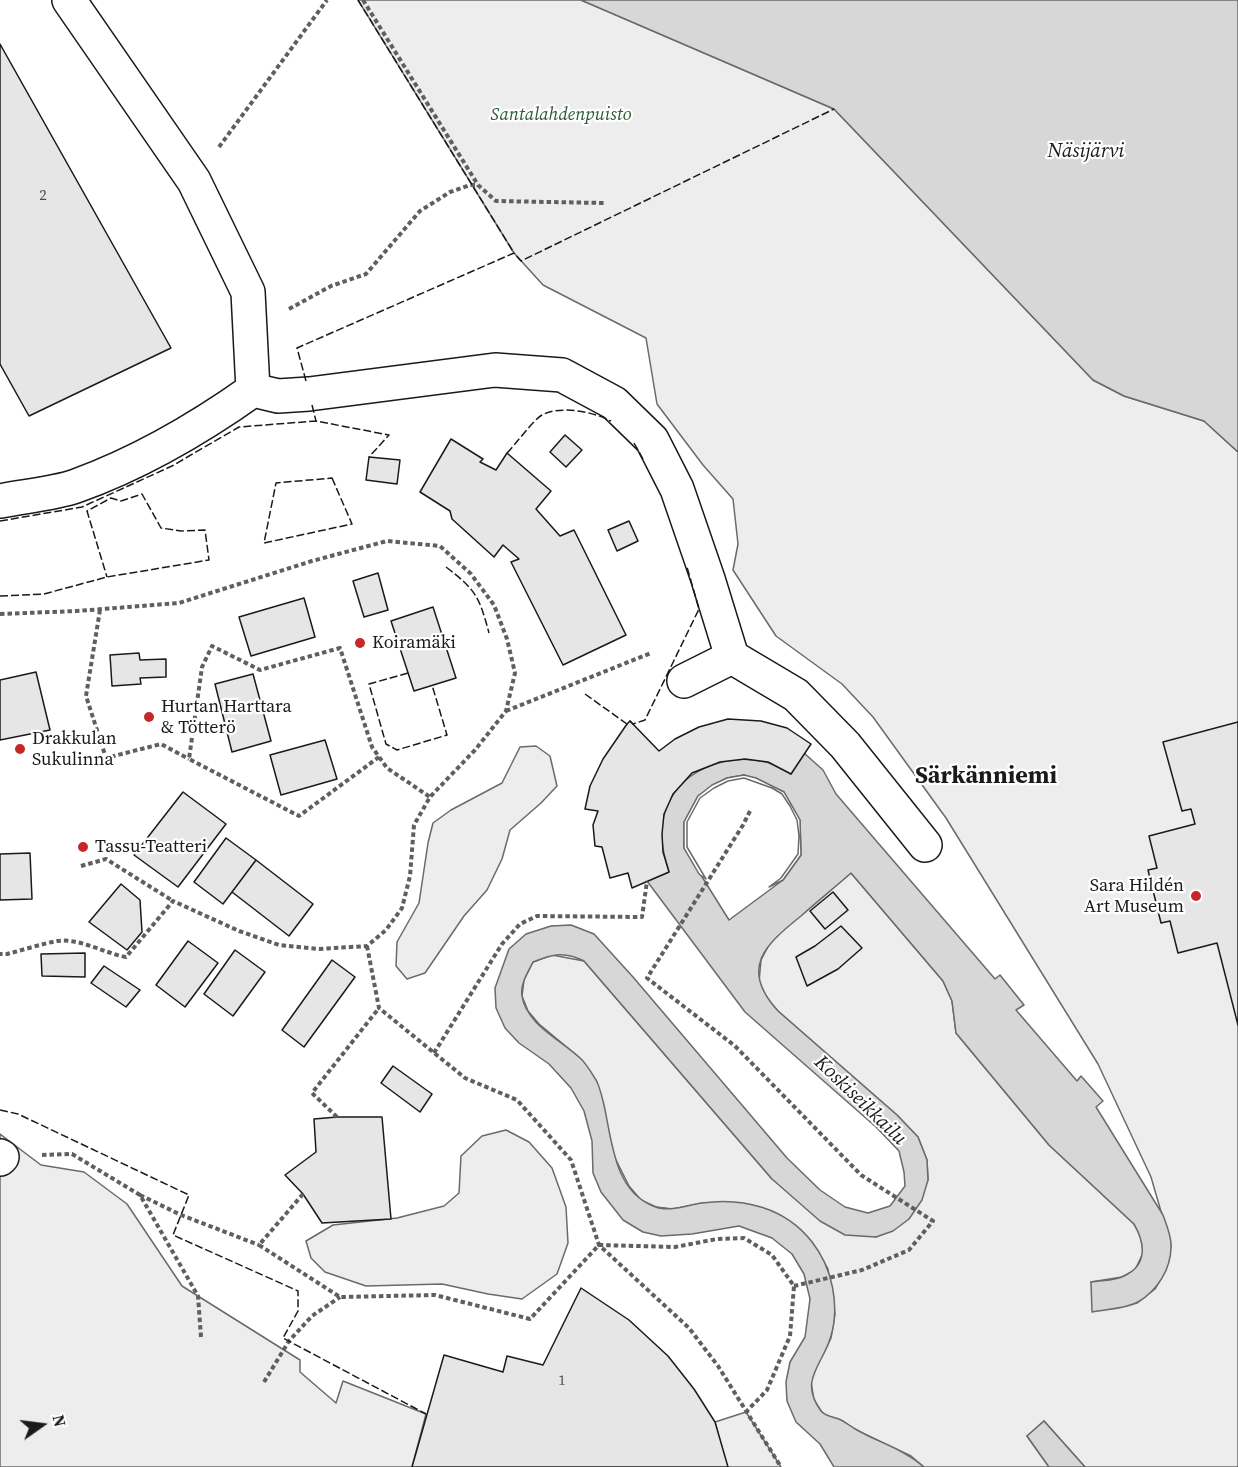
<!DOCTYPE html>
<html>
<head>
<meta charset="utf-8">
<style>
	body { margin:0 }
	#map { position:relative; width:1238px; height:1467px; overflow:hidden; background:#fff; font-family:"Source Serif 4",serif }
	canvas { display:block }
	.north { position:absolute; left:12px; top:1395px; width:60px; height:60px; -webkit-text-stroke:4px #fff; paint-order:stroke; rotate:76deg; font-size:16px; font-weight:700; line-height:24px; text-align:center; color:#1a1a1a }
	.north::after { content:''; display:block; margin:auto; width:21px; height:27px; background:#1a1a1a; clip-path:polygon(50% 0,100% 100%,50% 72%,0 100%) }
</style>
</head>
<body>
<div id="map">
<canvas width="1238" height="1467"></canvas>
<div class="north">N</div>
</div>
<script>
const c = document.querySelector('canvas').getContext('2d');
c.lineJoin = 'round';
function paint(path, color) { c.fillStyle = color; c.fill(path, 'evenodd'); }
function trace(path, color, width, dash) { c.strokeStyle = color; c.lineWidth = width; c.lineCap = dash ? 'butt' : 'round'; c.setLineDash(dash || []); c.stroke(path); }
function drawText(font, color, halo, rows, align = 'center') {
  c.font = font + ' "Source Serif 4",serif'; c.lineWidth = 4.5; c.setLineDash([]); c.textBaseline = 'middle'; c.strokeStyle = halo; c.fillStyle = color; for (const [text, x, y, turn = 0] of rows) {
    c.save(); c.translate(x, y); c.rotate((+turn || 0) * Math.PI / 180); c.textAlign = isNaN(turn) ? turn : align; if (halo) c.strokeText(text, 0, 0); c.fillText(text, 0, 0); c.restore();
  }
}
const built = new Path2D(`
	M358 0H581L834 109 1093 380 1124 396 1204 421 1238 452V1467H1085L1044 1421 1027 1436 1049 1467H924L911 1456 858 1431 842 1421 823 1414 814 1400 811 1382 816 1368 831 1338 835 1314 828 1269 812 1242 703 1203 673 1209 656 1207 641 1200 629 1186 613 1154 597 1082 581 1059 539 1024 528 1011 522 996 524 980 533 962 552 955 584 961 772 1179 793 1195 876 1237 928 1180 927 1160 918 1137 897 1115 778 1011 766 997 759 982 761 960 772 939 851 873 943 981 952 1001 956 1033 1049 1145 1134 1224 1143 1239V1253L1135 1270 1122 1277 1091 1282 1137 1303 1155 1289 1166 1270 1171 1246 1151 1177 1098 1064 946 818 873 717 842 684 776 636 733 570 738 544 733 499 703 465 657 404 646 338 543 285 514 253Z
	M536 746 550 756 557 786 541 803 510 830 502 859 487 890 464 916 425 973 407 979 396 966 397 942 419 903 428 843 433 823 451 810 502 783 520 747Z
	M506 1130 529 1142 552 1168 566 1207 568 1243 557 1274 522 1299 488 1294 442 1284 366 1286 325 1272 311 1258 306 1241 333 1225 397 1218 444 1206 459 1193 461 1156 482 1136Z
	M0 1134 41 1165 84 1172 127 1204 182 1286 300 1360V1372L336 1403 343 1381 426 1414 412 1467H0Z
	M746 1412 781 1467H727L715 1422Z`);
const water = new Path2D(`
	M581 0H1238V452L1204 421 1124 396 1093 380 834 109Z
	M804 753 823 770 836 794 995 979 1000 975 1024 1005 1016 1010 1077 1081 1081 1076 1103 1101 1096 1107 1163 1215C1166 1224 1172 1237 1171 1247 1171 1269 1157 1291 1138 1302 1126 1309 1106 1309 1092 1312L1091 1282C1101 1280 1115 1281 1124 1276 1148 1265 1145 1243 1134 1224L1049 1145 956 1033 952 1001 943 981 851 873C835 887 818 901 801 916 765 945 739 968 778 1011L897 1115 918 1137 927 1160 928 1180 922 1200 909 1219 893 1231 876 1237 845 1235 820 1221 772 1179 584 961C564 951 553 954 533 962 528 972 520 984 522 996 526 1024 561 1040 580 1058 586 1063 591 1072 596 1080 600 1087 602 1097 604 1105 612 1141 614 1190 653 1206 669 1213 687 1205 702 1203 743 1197 786 1208 812 1242 832 1267 840 1305 831 1336 823 1365 798 1380 821 1411 826 1417 835 1417 841 1420 847 1423 851 1427 857 1430 880 1443 903 1449 924 1467H834L820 1444 796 1422 787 1401 786 1382 790 1362 805 1337 810 1299 804 1274 792 1254 772 1238 739 1226 692 1234 661 1236 643 1232 623 1220 601 1192 593 1173 592 1141 584 1111 571 1088 549 1064 519 1043 505 1028 496 1008 495 988 509 949 526 934 551 926 571 925 594 934 633 977 787 1158 820 1190 845 1207 868 1213 890 1206 905 1186 904 1172 899 1151 876 1127 745 1012 647 881 669 872C663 853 658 832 665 812 678 771 725 752 766 762 775 764 783 770 791 774ZM744 775 784 792 800 820 801 855 783 880 729 920 684 848V822L698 796 727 778Z
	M1044 1421 1085 1467H1049L1027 1436Z`);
const pier = new Path2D(`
	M744 775 756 778 784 792 800 820 801 855 783 880 769 887 781 878 798 854 799 836 797 820 790 806 782 794 772 788 744 778 728 781 714 788 700 798 687 822V847L706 879 699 874 684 848V822L698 796 712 785 727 778Z`);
const building = new Path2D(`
	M0 44 171 348 29 416 0 364Z
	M565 435 582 450 566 467 550 452Z
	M451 439 483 459 480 462 496 470 507 453 551 491 536 509 560 536 574 530 626 635 563 665 511 562 519 559 503 545 494 557 452 519 450 511 420 492Z
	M369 457 400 460 397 484 366 480Z
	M629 521 638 541 617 551 608 530Z
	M378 573 388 610 364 617 353 581Z
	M304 598 315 637 251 656 239 617Z
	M433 607 456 678 414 691 391 621Z
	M139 653 140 660 166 659V677L140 678 141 684 112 686 110 655Z
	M36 672 50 730 0 740V680Z
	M253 674 271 741 232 752 215 684Z
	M728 719 761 721 787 728 811 744 791 774 768 762 745 759 720 762 692 773 673 794 664 814 662 834 663 852 669 872 632 888 628 873 610 878 602 847 595 846 593 825 598 811 585 809 590 786 603 759 627 724 630 721 659 751 675 739 699 727Z
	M1238 722V1025L1217 943 1178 953 1170 921 1161 923 1148 870 1157 868 1149 836 1195 824 1191 809 1182 811 1163 742Z
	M325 740 337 779 281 795 270 755Z
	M183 792 226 824 178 887 134 855Z
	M226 838 256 860 223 904 194 882Z
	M30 853 32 899 0 900V854Z
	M256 860 313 904 289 936 232 892Z
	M121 884 140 900 142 932 127 950 89 922Z
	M833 892 848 910 825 929 810 911Z
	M841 926 862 948 838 969 807 986 796 957 815 946Z
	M188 941 218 963 185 1007 156 985Z
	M235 950 265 972 233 1016 204 994Z
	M85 953V977L42 976 41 954Z
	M332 960 355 977 304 1047 282 1030Z
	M104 966 140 990 126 1007 91 983Z
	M393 1066 432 1094 420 1112 381 1083Z
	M337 1117H382L391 1219 322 1223 303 1194 285 1175 316 1152 314 1119Z
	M581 1288 629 1320 668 1356 694 1389 715 1422 728 1467H412L444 1355 503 1372 507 1356 543 1365Z`);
const path = new Path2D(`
	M363 0 478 185 496 201 604 203
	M219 147 327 0
	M289 309 331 286 366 274 420 211 450 192 470 185H478
	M100 610 86 696 106 758 161 744 189 759
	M0 614 77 611 179 603 312 561 387 541 440 546 471 574 494 605 507 639 515 673 506 711 475 750 430 797 414 825 410 876 402 908 386 930 367 946 319 949 279 945 239 931 173 901 126 957C104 953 80 938 57 941 41 944 23 950 7 954H0
	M506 711 651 653
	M379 757 299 816 189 759 202 667 212 646 260 670 340 648 372 747 387 768 430 797
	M750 811 743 825 647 978 735 1046 861 1175 933 1221 909 1250 862 1270 794 1286
	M81 866 106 859 173 901
	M367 946 379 1008 465 1078 517 1100 571 1160 599 1245 689 1328 718 1366 781 1467
	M434 1053 502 944 520 924 537 916 642 917 647 881
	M337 1117 312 1093 379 1008
	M42 1155 72 1154 140 1195 198 1296 201 1337
	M303 1194 259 1245 340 1297 435 1295 530 1319 599 1245 675 1247 717 1239 744 1238 772 1255 794 1286 790 1336 767 1390 746 1412
	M140 1195 181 1215 259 1245
	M264 1382 289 1341 312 1316 340 1297`);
const minor = new Path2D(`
	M253 390 278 396 309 394 495 370 562 375 614 403 652 440 677 489 708 579 732 657 796 695 845 745 925 845
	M0 501C25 496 53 494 76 486 140 463 198 429 253 390L248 292 194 181 69 0
	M684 681 732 657
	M0 1156 2 1157 0 1159`);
const fence = new Path2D(`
	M358 0 514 253
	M306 381 297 348 514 253 521 261 834 109
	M312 405 316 421
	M634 443 643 459
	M507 453C515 445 534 419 542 415 561 405 594 412 611 421
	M332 478 352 524 264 543 276 483Z
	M0 521 82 507 172 466 239 427 316 421 389 435 369 457
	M446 567C476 590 479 596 489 633
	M0 596 44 594 107 577 209 560 205 530 181 531 161 528 142 494 121 501 111 498 87 511 107 577
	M408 673 369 684 386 744 397 750 447 735 432 685
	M585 694 627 724 630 721 633 724 645 720 699 609 687 567
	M0 1110 18 1114 189 1195 173 1235 298 1291V1311L283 1338 426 1414`);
const markers = [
	[360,643,6,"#c62828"],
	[149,717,6,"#c62828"],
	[20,749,6,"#c62828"],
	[83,847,6,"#c62828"],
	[1196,896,6,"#c62828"]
];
const numberNames = [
	["2",43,196],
	["1",562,1381]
];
const parkNames = [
	["Santalahdenpuisto",561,115]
];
const poiNames = [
	["Koiramäki",372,643],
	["Hurtan Harttara",161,707],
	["& Tötterö",161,728],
	["Drakkulan",32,739],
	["Sukulinna",32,760],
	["Tassu-Teatteri",95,847],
	["Sara Hildén",1184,886,"right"],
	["Art Museum",1184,907,"right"]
];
const waterNames = [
	["Näsijärvi",1086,152],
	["Koskiseikkailu",860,1101,44]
];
const districtNames = [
	["Särkänniemi",986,777]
];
paint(built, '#ededed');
trace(built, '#6a6a6a', 1.5);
paint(water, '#d7d7d7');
trace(water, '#6a6a6a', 1.5);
paint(pier, '#fff');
trace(pier, '#6a6a6a', 1.5);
paint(building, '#e6e6e6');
trace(building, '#1a1a1a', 1.5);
trace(minor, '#1a1a1a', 36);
trace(path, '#5f5f5f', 4, [4.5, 3]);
trace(minor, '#fff', 33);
trace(fence, '#1a1a1a', 1.5, [8, 3]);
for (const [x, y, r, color] of markers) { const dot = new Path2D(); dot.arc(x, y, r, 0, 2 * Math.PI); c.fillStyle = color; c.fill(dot); trace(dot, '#fff', 2); }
drawText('15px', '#4d4d4d', null, numberNames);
drawText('italic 18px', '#2b5a34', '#fff', parkNames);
drawText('18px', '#1a1a1a', '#fff', poiNames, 'left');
drawText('italic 20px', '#1a1a1a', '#fff', waterNames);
drawText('bold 24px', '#1a1a1a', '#fff', districtNames);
</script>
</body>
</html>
